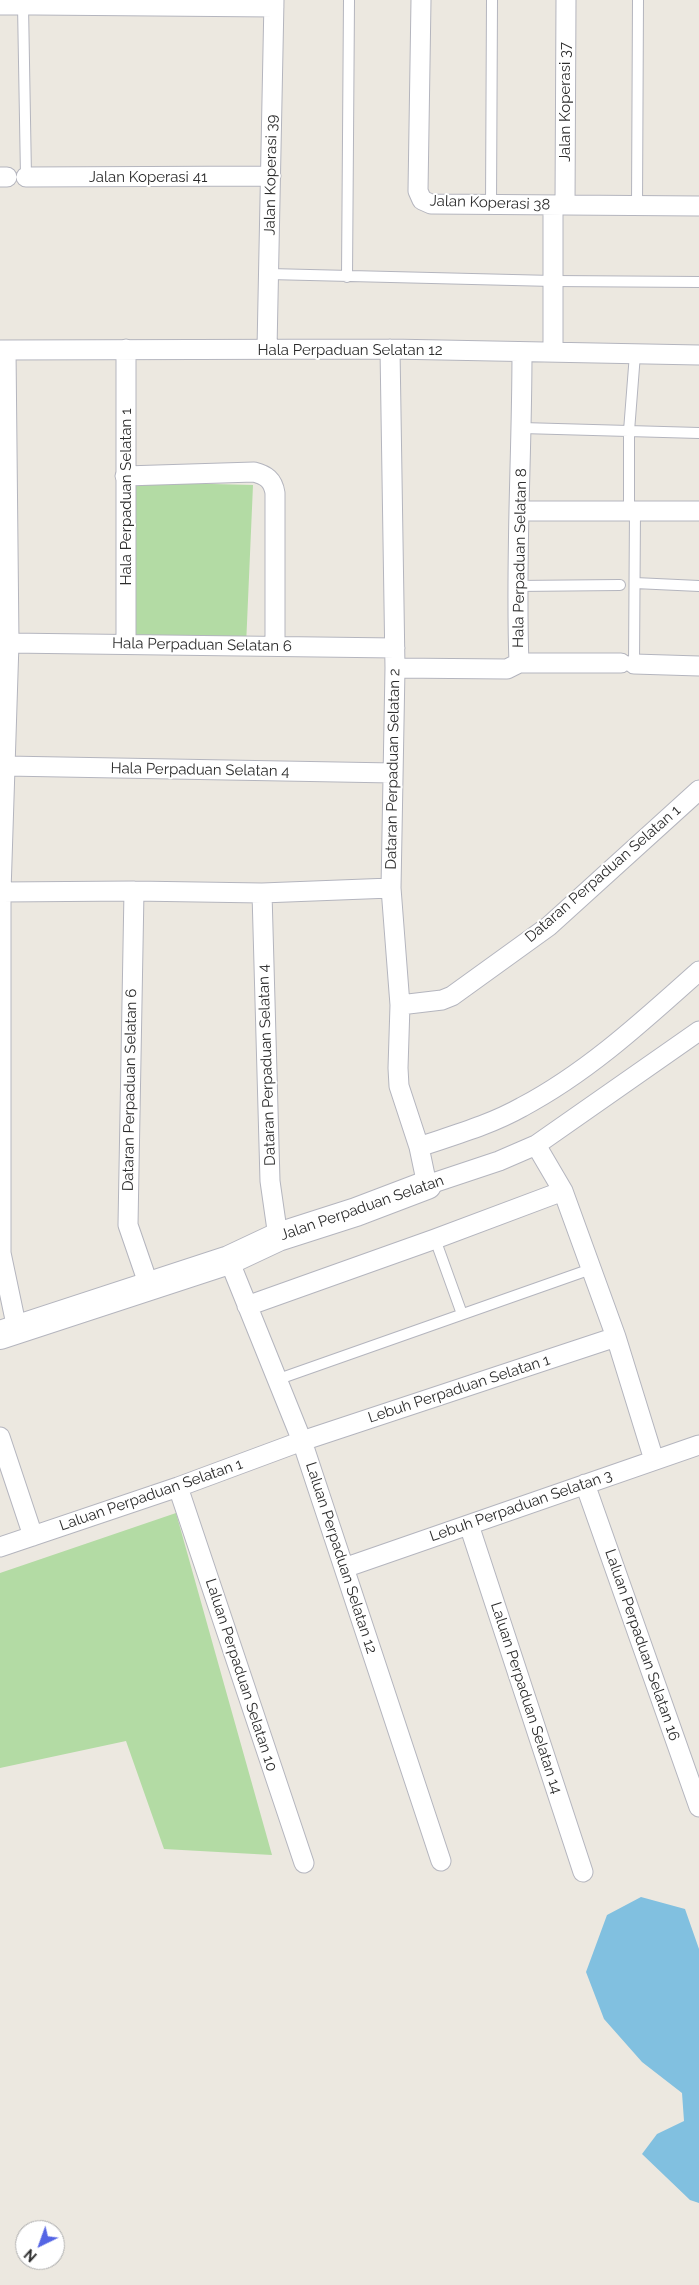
<!DOCTYPE html>
<html>
<head>
<meta charset="utf-8">
<style>
	body { margin:0 }
	#map { position:relative; width:699px; height:2285px; overflow:hidden; background:#ece8e0; font-family:Raleway,sans-serif }
	canvas { display:block }
	.north { position:absolute; left:15px; top:2220px; width:50px; height:50px; box-sizing:border-box; background:#fff; border:1px solid #ababab; border-radius:50%; rotate:222deg; font-size:14px; font-weight:700; line-height:20px; text-align:center; color:#2c2c2c }
	.north::after { content:''; display:block; margin:auto; width:18px; height:22px; background:#5565e4; clip-path:polygon(50% 0,100% 100%,50% 72%,0 100%) }
</style>
</head>
<body>
<div id="map">
<canvas width="699" height="2285"></canvas>
<div class="north">N</div>
</div>
<script>
const c = document.querySelector('canvas').getContext('2d');
c.lineJoin = 'round';
function paint(path, color) { c.fillStyle = color; c.fill(path, 'evenodd'); }
function trace(path, color, width, dash) { c.strokeStyle = color; c.lineWidth = width; c.lineCap = dash ? 'butt' : 'round'; c.setLineDash(dash || []); c.stroke(path); }
function drawText(font, color, halo, rows, align = 'center') {
  c.font = font + ' Raleway,sans-serif'; c.lineWidth = 4; c.setLineDash([]); c.textBaseline = 'middle'; c.strokeStyle = halo; c.fillStyle = color; for (const [text, x, y, turn = 0] of rows) {
    c.save(); c.translate(x, y); c.rotate((+turn || 0) * Math.PI / 180); c.textAlign = isNaN(turn) ? turn : align; if (halo) c.strokeText(text, 0, 0); c.fillText(text, 0, 0); c.restore();
  }
}
const green = new Path2D(`
	M131 482 253 485 246 646 129 640Z
	M176 1513 272 1855 164 1849 126 1741 0 1768V1573Z`);
const water = new Path2D(`
	M641 1897 685 1909 699 1949V2203L690 2200 642 2154 657 2134 684 2121 682 2093 642 2062 604 2019 586 1972 607 1915Z`);
const lane = new Path2D(`
	M23 5 26 177
	M491 205 492 0
	M637 206 638 0
	M269 274 553 281 699 282
	M347 277 349 0
	M522 428 699 433
	M629 510V431L635 354
	M635 583 699 586
	M516 586 620 585
	M634 664 635 510
	M435 1239 462 1314
	M276 1380 591 1269`);
const street = new Path2D(`
	M22 0 23 5H35L274 7
	M421 0 418 191 422 200 431 204 699 206
	M0 5H23
	M0 177H7
	M26 177 271 176
	M565 205 566 0
	M267 349 274 0
	M390 349 395 668 391 888 400 1005 398 1068 399 1086 419 1147 427 1185 499 1161 536 1145 699 1031
	M0 350 390 349 699 355
	M6 350 9 643 1 892V1253L17 1329
	M522 352C522 456 515 559 519 663H621
	M553 352V205
	M125 476 254 472C266 475 273 480 275 493V646
	M520 511H699
	M9 643 395 648
	M126 644V349
	M634 664 699 666
	M395 668 507 669 519 663
	M6 766 393 773
	M134 891 128 1225 149 1286
	M1 892 134 891 262 893 391 888
	M262 893 270 1181 278 1237
	M400 1005 442 1000 452 996 549 926 699 790
	M536 1145 563 1191 616 1337 654 1460
	M419 1147C454 1135 490 1125 522 1107 588 1072 643 1021 699 971
	M229 1260 302 1441 441 1861
	M247 1306 435 1239 563 1191
	M0 1437 33 1536
	M585 1484 699 1807
	M178 1487 304 1863
	M469 1525 583 1872
	M0 1547 178 1487 302 1441 616 1337
	M344 1568 699 1445`);
const secondary = new Path2D(`
	M0 1335 229 1260 278 1237 356 1212 427 1185`);
const streetNames = [
	["Jalan Koperasi 37",565,102,-90],
	["Jalan Koperasi 39",271,175,-89],
	["Jalan Koperasi 41",148,177],
	["Jalan Koperasi 38",490,203,2],
	["Hala Perpaduan Selatan 12",350,350],
	["Hala Perpaduan Selatan 1",126,497,-90],
	["Hala Perpaduan Selatan 8",520,558,-89],
	["Hala Perpaduan Selatan 6",202,645,1],
	["Dataran Perpaduan Selatan 2",393,769,-89],
	["Hala Perpaduan Selatan 4",200,770,1],
	["Dataran Perpaduan Selatan 1",603,874,-41],
	["Dataran Perpaduan Selatan 4",267,1065,-92],
	["Dataran Perpaduan Selatan 6",130,1090,-89],
	["Jalan Perpaduan Selatan",362,1208,-19],
	["Lebuh Perpaduan Selatan 1",459,1389,-18],
	["Laluan Perpaduan Selatan 1",151,1495,-19],
	["Lebuh Perpaduan Selatan 3",521,1506,-19],
	["Laluan Perpaduan Selatan 12",341,1558,72],
	["Laluan Perpaduan Selatan 16",642,1645,71],
	["Laluan Perpaduan Selatan 10",241,1675,72],
	["Laluan Perpaduan Selatan 14",526,1698,72]
];
paint(green, '#b3dba4');
paint(water, '#81c0e0');
trace(lane, '#b4b5be', 12);
trace(street, '#b4b5be', 21);
trace(secondary, '#b4b5be', 30);
trace(lane, '#fff', 10);
trace(street, '#fff', 19);
trace(secondary, '#fff', 28);
drawText('15px', '#2c2c2c', '#fff', streetNames);
</script>
</body>
</html>
